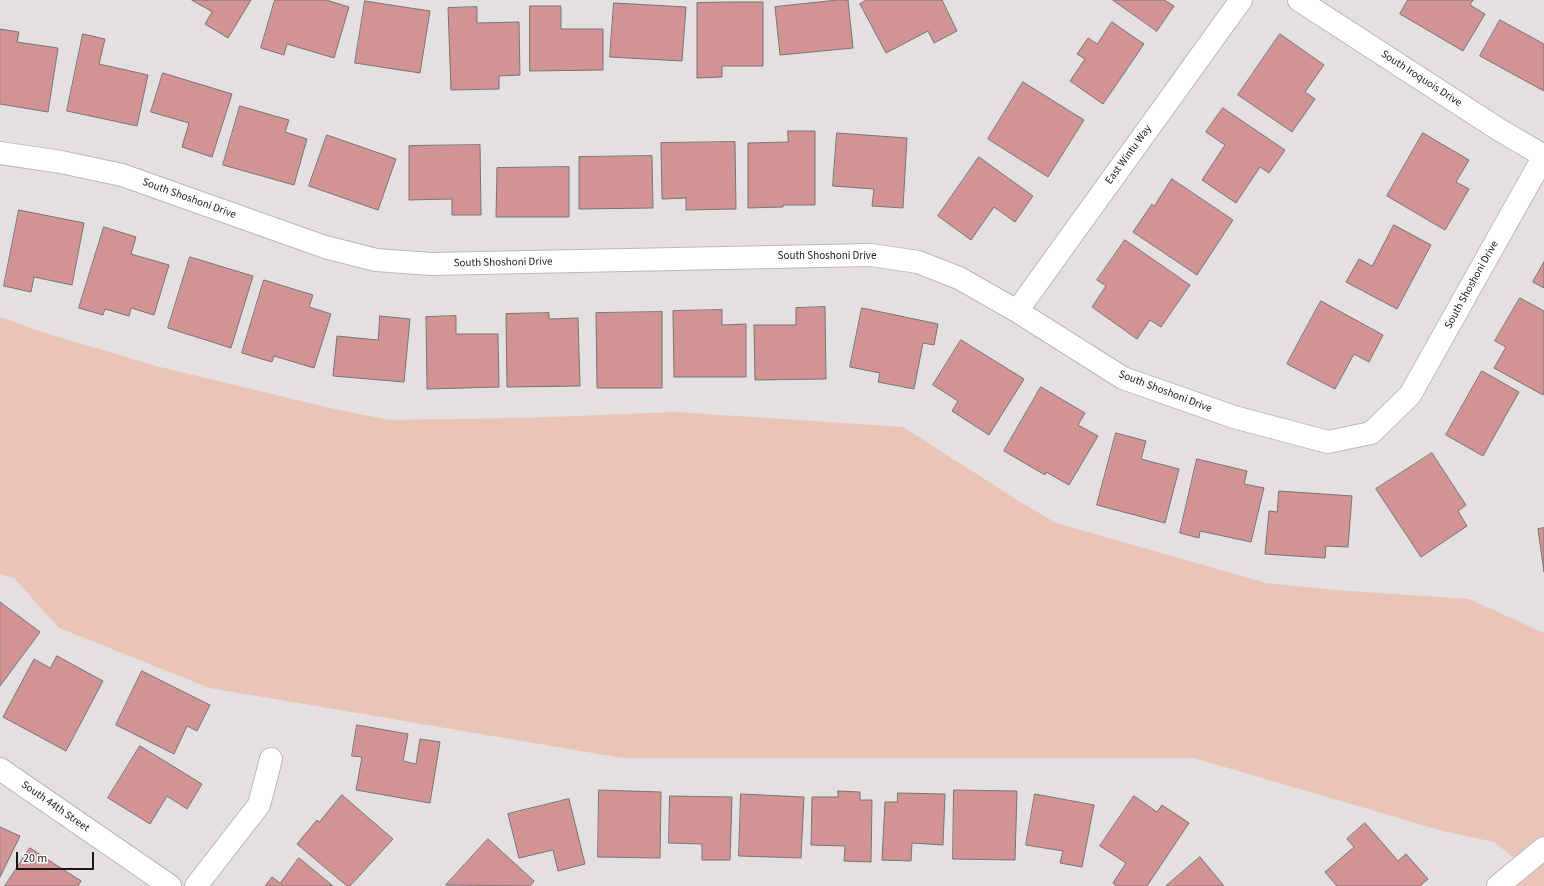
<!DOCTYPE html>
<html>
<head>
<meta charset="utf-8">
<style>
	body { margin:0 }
	#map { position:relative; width:1544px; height:886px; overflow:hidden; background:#e4dfe0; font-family:"Source Sans 3",sans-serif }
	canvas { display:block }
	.scale { position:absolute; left:16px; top:852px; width:78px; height:18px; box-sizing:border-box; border:2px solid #1a1819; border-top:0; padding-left:5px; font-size:12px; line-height:14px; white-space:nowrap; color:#1a1819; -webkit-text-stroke:3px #fff; paint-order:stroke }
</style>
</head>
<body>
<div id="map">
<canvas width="1544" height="886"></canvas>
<div class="scale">20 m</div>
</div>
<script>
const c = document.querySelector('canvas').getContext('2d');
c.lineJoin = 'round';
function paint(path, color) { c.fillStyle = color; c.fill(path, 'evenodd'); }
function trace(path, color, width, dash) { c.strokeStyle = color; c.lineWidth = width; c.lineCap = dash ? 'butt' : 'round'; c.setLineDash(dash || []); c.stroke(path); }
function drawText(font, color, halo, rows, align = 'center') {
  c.font = font + ' "Source Sans 3",sans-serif'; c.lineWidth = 3; c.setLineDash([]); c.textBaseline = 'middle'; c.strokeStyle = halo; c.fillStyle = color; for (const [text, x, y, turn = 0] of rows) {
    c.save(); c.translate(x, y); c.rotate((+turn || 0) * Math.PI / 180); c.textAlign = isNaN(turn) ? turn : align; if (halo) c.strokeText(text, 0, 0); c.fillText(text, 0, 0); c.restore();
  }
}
const green = new Path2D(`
	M0 317 45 333 156 366 330 408 389 420 524 418 676 412 903 427 1022 503 1056 523 1266 583 1335 590 1469 599 1544 633V886H1498L1523 865 1494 842 1443 831 1194 758H622L210 688 59 628 14 578 0 574Z`);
const building = new Path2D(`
	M192 0H251L228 38 205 24 212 12Z
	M275 0H326L349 7 334 58 287 44 284 55 261 48Z
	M838 0H848L853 48 780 55 775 7Z
	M867 0H942L957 31 934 43 928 31 886 53 860 4Z
	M1113 0H1164L1174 6 1157 31Z
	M1408 0H1473L1470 5 1485 14 1463 51 1400 14Z
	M365 1 430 11 420 73 355 63Z
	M731 2H763V66H722V77L697 78V3Z
	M614 3 686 7 682 61 610 57Z
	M530 6H561V29H603V70L530 71Z
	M477 7V23L519 22 520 75 499 76V89L451 90 448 8Z
	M1500 20 1544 44V91L1480 56Z
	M1112 22 1144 44 1103 104 1070 81 1085 59 1077 54 1088 38 1097 44Z
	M0 29 19 32 17 42 58 48 48 112 0 104Z
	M83 34 105 39 99 64 148 75 137 126 67 111Z
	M1280 34 1324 65 1305 92 1315 99 1292 132 1238 95Z
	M163 73 232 94 212 157 182 147 189 123 151 112Z
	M1023 82 1084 120 1048 177 988 139Z
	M240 106 289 120 285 132 307 139 294 185 223 165Z
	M1223 108 1285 150 1269 173 1260 167 1236 203 1202 180 1225 145 1206 132Z
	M788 131H815V205H783V207L748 208V143L788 142Z
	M837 133 907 138 903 208 872 206 874 189 833 186Z
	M1423 133 1469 160 1456 182 1469 189 1445 230 1387 196Z
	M327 135 396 159 378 210 309 186Z
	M735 142 736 209 686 210V198L662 199 661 143Z
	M480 145 481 215H452V199L409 200V146Z
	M652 156 653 208 579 209V157Z
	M979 157 1033 196 1015 222 994 207 971 240 938 216Z
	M569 167V217H496L497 168Z
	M1172 179 1233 220 1197 275 1133 232 1152 204 1154 206Z
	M19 210 84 223 72 285 34 277 31 292 4 286Z
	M1394 225 1431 245 1397 309 1346 282 1359 259 1372 266Z
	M104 227 136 237 131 254 169 265 154 315 131 308 129 316 105 309 103 315 79 308Z
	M1125 240 1190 285 1161 327 1150 320 1137 339 1092 307 1106 286 1097 280Z
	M190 257 253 276 231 348 168 328Z
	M1544 262V288L1533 282Z
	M264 280 313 295 309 307 331 314 314 368 274 356 272 362 242 353Z
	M1520 298 1544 311V393L1543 395 1494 368 1506 347 1495 341Z
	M1321 301 1383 335 1369 362 1354 354 1335 389 1287 364Z
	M825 307 826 379 755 380 754 325H796V308Z
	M862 308 938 324 934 345 923 343 914 389 878 382 880 373 850 367Z
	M722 310V325L746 324V377H674L673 311Z
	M662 312V388H597L596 313Z
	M549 313V319L578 318 580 386 507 387 506 314Z
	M380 316 410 319 404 382 333 376 337 336 378 340Z
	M456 316V334H498L499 387 427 389 426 317Z
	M961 340 1024 379 989 435 952 411 958 401 933 385Z
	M1482 371 1519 392 1483 456 1446 435Z
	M1041 387 1085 413 1078 425 1098 436 1069 485 1046 472 1045 475 1004 451Z
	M1116 433 1146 441 1141 459 1179 469 1165 523 1097 505Z
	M1432 453 1466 505 1458 511 1467 526 1421 557 1376 489Z
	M1197 459 1247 471 1244 484 1264 488 1251 542 1200 531 1199 538 1180 533Z
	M1279 491 1352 496 1348 547 1326 546 1325 558 1265 554 1269 511 1277 512Z
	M1544 528V572L1538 529Z
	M0 602 40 632 0 686Z
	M57 656 103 681 66 751 3 717 34 659 50 668Z
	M142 671 210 705 197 731 187 726 174 754 116 725Z
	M357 725 408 734 403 761 416 764 420 739 440 742 430 803 356 790 362 757 352 756Z
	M140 746 202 784 187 809 167 796 150 824 108 798Z
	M599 790 661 792 660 858 598 857Z
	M954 790 1017 791 1015 860 953 859Z
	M838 791 860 792V800H872L871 862 844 861 845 846 811 845 812 797H838Z
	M898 793 945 794 943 845 912 843 911 861 882 860 885 802H897Z
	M741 794 804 797 801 858 739 856Z
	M1035 794 1094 805 1082 867 1060 863 1063 851 1026 845Z
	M342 795 393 839 350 886H347L297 844 317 820 319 822Z
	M670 796 732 797 730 860H702V844L669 843Z
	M1134 796 1157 812 1162 805 1189 823 1147 886H1116L1113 883 1126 863 1100 846Z
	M569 799 585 864 558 871 553 850 519 858 508 814Z
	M1365 823 1398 861 1406 854 1428 879 1420 886H1337L1325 872 1354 847 1347 839Z
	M0 827 20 836 0 877Z
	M488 839 534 881 530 886 446 885Z
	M30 848 81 881 78 886H5Z
	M1200 857 1224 886H1166Z
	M299 858 333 886H265L272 877 280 883Z`);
const minor = new Path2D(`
	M1299 0 1498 129 1544 156
	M0 153 61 162 122 175 325 247 376 260 431 264 871 255 918 262 959 278 1017 311 1123 378 1234 417 1328 442 1371 433 1410 395 1544 156
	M1017 311 1241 0
	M0 769 170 886
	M196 886 259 805 271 759
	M1498 886 1544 848`);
const streetNames = [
	["South Iroquois Drive",1421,79,33],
	["East Wintu Way",1129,155,-54],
	["South Shoshoni Drive",189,199,20],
	["South Shoshoni Drive",827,257],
	["South Shoshoni Drive",503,263,-1],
	["South Shoshoni Drive",1472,285,-61],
	["South Shoshoni Drive",1165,392,21],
	["South 44th Street",55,807,35]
];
paint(green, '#eac4b6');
paint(building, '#d19393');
trace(building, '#797474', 1);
trace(minor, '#bbb6b7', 24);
trace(minor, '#fff', 22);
drawText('11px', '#1a1819', '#fff', streetNames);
</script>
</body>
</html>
